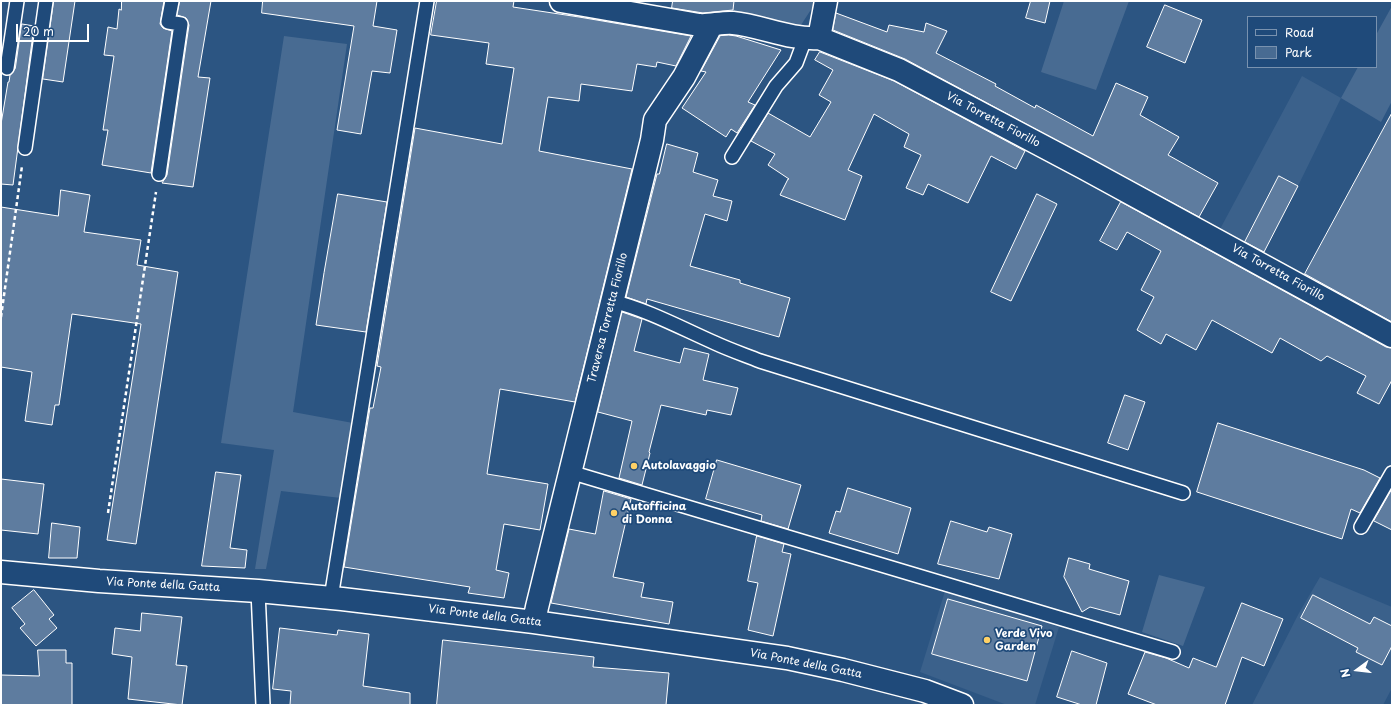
<!DOCTYPE html>
<html>
<head>
<meta charset="utf-8">
<style>
	body { margin:0 }
	#map { position:relative; width:1393px; height:706px; overflow:hidden; background:#2c5582; font-family:"Playpen Sans",sans-serif }
	canvas { display:block }
	.frame { position:absolute; inset:0; border:2px solid #fff; pointer-events:none }
	.legend { position:absolute; left:1247px; top:16px; width:130px; height:52px; box-sizing:border-box; background:#1f4a7a; border:1px solid #7992af; margin:0; padding:5px 7px; list-style:none; font-size:12px; color:#fff }
	.legend li { display:flex; align-items:center; gap:8px; height:20px }
	.legend b { width:20px; border:1px solid #7992af }
	.north { position:absolute; left:1337px; top:650px; width:40px; height:40px; -webkit-text-stroke:3px #1f4a7a; paint-order:stroke; rotate:255deg; font-size:11px; font-weight:700; line-height:16px; text-align:center; color:#fff }
	.north::after { content:''; display:block; margin:auto; width:14px; height:18px; background:#fff; clip-path:polygon(50% 0,100% 100%,50% 72%,0 100%) }
	.scale { position:absolute; left:16px; top:24px; width:73px; height:18px; box-sizing:border-box; border:2px solid #fff; border-top:0; padding-left:5px; font-size:12px; line-height:14px; white-space:nowrap; color:#fff; -webkit-text-stroke:3px #1f4a7a; paint-order:stroke }
</style>
</head>
<body>
<div id="map">
<canvas width="1393" height="706"></canvas>
<div class="frame"></div>
<ul class="legend">
<li><b style="height:5px;background:#1f4a7a"></b>Road</li>
<li><b style="height:11px;background:#486b92"></b>Park</li>
</ul>
<div class="north">N</div>
<div class="scale">20 m</div>
</div>
<script>
const c = document.querySelector('canvas').getContext('2d');
c.lineJoin = 'round';
function paint(path, color) { c.fillStyle = color; c.fill(path, 'evenodd'); }
function trace(path, color, width, dash) { c.strokeStyle = color; c.lineWidth = width; c.lineCap = dash ? 'butt' : 'round'; c.setLineDash(dash || []); c.stroke(path); }
function drawText(font, color, halo, rows, align = 'center') {
  c.font = font + ' "Playpen Sans",sans-serif'; c.lineWidth = 3.5; c.setLineDash([]); c.textBaseline = 'middle'; c.strokeStyle = halo; c.fillStyle = color; for (const [text, x, y, turn = 0] of rows) {
    c.save(); c.translate(x, y); c.rotate((+turn || 0) * Math.PI / 180); c.textAlign = isNaN(turn) ? turn : align; if (halo) c.strokeText(text, 0, 0); c.fillText(text, 0, 0); c.restore();
  }
}
const built = new Path2D(`
	M1302 76 1341 98 1298 186 1262 254 1219 231Z
	M1320 577 1392 607V688L1383 705H1252L1299 613Z
	M945 591 1059 627 1035 705H1007L920 672Z`);
const green = new Path2D(`
	M734 1H815L814 5 799 28 732 16Z
	M1064 1H1129L1096 90 1041 72Z
	M1392 6V101L1381 122 1341 98 1358 67H1376V35Z
	M284 36 347 44 293 412 353 423 341 498 281 491 266 569H255L274 450 221 443Z
	M1159 575 1205 587 1183 646 1142 632Z`);
const building = new Path2D(`
	M54 1H75L63 82 43 79Z
	M122 1H164L160 24 163 28 172 31 151 173 102 165 108 130H103L114 56 104 55 108 27 117 29 119 9 121 10Z
	M180 1H211L198 77 210 78 193 187 162 183 167 175 189 25 186 18 177 15Z
	M263 1H377L373 26 397 30 390 73 372 71 361 134 337 130 354 26 262 13Z
	M437 1H514L513 7 579 17 691 36 676 66 657 62 656 67 637 64 632 91 581 84 579 101 548 97 539 151 632 169 575 402 500 389 487 474 548 484 540 530 504 524 496 570 509 573 504 598 468 593 470 587 344 567 370 408H373L381 367 377 366 415 128 502 144 514 68 486 64 489 43 431 35Z
	M673 1H734L733 10 703 13 672 8Z
	M1031 1H1050L1045 23 1026 18Z
	M1165 5 1202 20 1185 63 1147 47Z
	M836 13 887 32 889 25 924 32 926 23 947 31 936 53 996 84 995 86 1035 108 1036 105 1093 136 1116 83 1148 97 1140 115 1179 137 1168 155 1218 183 1199 217 905 59 833 30Z
	M22 24 34 26 13 185 1 184V124L8 82H9L10 75 15 69Z
	M729 35 736 36 781 50 748 102 755 105 737 133 731 129 726 137 682 108 706 72 701 71 720 36Z
	M820 52 894 81 1025 151 1016 169 991 156 968 203 928 184 923 195 906 188 921 155 904 147 909 134 874 114 848 170 862 176 845 220 780 195 788 179H789L768 165 775 154 751 141 768 113 810 137 831 102 819 95 833 70 815 60Z
	M1392 113V322L1305 274Z
	M667 144 698 153 693 172 718 180 713 196 732 201 727 221 705 214 690 266 740 280V283L790 298 779 337 647 299 646 304 626 297 657 174H659Z
	M1279 176 1298 186 1264 252 1245 242Z
	M61 190 90 195 84 232 141 240 137 265 178 272 136 544 107 540 141 324 72 314 59 405H55L52 425 25 421 32 372 1 367V207L58 216Z
	M338 194 387 202 366 332 316 325 324 273Z
	M1037 194 1057 204 1011 301 991 292Z
	M1121 202 1386 347 1392 348V380L1379 404 1357 393 1366 376 1327 356 1321 361 1280 338 1272 353 1212 320 1196 350 1166 334 1161 344 1137 330 1154 297 1141 290 1161 251 1127 232 1117 250 1100 241Z
	M622 312 642 319 634 351 680 363 684 348 709 354 703 380 738 388 731 415 707 410 706 415 661 405 649 452 650 453 642 485 619 478 632 421 598 412Z
	M1125 395 1145 402 1128 450 1108 443Z
	M1218 423 1364 470 1380 478 1360 513 1351 509 1342 539 1197 492Z
	M717 460 801 485 788 529 761 521 762 515 706 499Z
	M216 472 241 475 230 548 247 550 245 568 202 566Z
	M1 479 44 484 38 534 1 530Z
	M848 488 911 508 898 554 829 533 836 511 840 512Z
	M1392 489V530L1374 521Z
	M604 491 631 499 613 577 644 583 641 597 673 602 669 624 551 603 569 529 595 534Z
	M951 521 987 532 989 527 1012 534 999 579 938 564Z
	M52 523 80 527 77 558H49Z
	M757 536 784 544 782 552 791 554 773 636 748 630 758 583 748 581Z
	M1069 558 1090 564 1089 569 1129 581 1120 615 1090 607 1082 612 1064 577Z
	M34 590 54 615 49 619 57 628 36 646 20 628 25 624 12 608Z
	M1313 595 1370 624 1374 617 1392 626V646L1382 665 1356 652 1358 648 1301 618Z
	M948 599 1042 626 1027 681 932 654Z
	M1242 603 1283 619 1264 666 1242 657 1225 705H1157L1128 694 1145 652 1166 658 1189 668 1193 658 1216 667Z
	M142 613 182 617 176 665 187 666 182 705 128 699 132 657 112 654 115 628 140 631Z
	M280 628 337 635 338 630 369 634 363 686 410 693V705H290L291 691 273 689Z
	M443 640 594 657 593 667 669 673 666 705H437Z
	M38 650H66V663H72V705H1V675L39 676Z
	M1072 651 1107 663 1096 705H1082L1057 697Z`);
const path = new Path2D(`
	M1 317 22 166
	M108 513 156 192`);
const service = new Path2D(`
	M7 68 17 1
	M25 148 46 1
	M732 157 776 86 796 63 805 39
	M159 174 181 24 168 22 172 1
	M612 301C648 310 681 328 715 343 730 350 745 355 760 361L1183 493
	M570 472 1173 652
	M1361 527 1392 473
	M258 591 263 705
	M331 598 427 1`);
const minor = new Path2D(`
	M561 1 699 25C710 26 722 22 733 23 762 26 790 40 819 38L899 70 1084 168 1392 336
	M819 38 826 1
	M1 572 99 581 258 591 342 599 534 622 787 658 843 670 925 691 962 705
	M534 622 537 607 652 140 655 120 684 77 711 26`);
const markers = [
	[634,466,4,"#ffd166"],
	[614,513,4,"#ffd166"],
	[987,640,4,"#ffd166"]
];
const streetNames = [
	["Via Torretta Fiorillo",993,120,28],
	["Via Torretta Fiorillo",1278,273,29],
	["Traversa Torretta Fiorillo",608,318,-76],
	["Via Ponte della Gatta",163,585,3],
	["Via Ponte della Gatta",485,616,7],
	["Via Ponte della Gatta",806,664,11]
];
const poiNames = [
	["Autolavaggio",642,466],
	["Autofficina",622,507],
	["di Donna",622,520],
	["Verde Vivo",995,634],
	["Garden",995,647]
];
paint(built, '#3b618b');
paint(green, '#486b92');
paint(building, '#5e7c9f');
trace(building, '#fff', 1);
trace(service, '#fff', 16);
trace(minor, '#fff', 25);
trace(path, '#fff', 2.5, [4, 3]);
trace(service, '#1f4a7a', 13);
trace(minor, '#1f4a7a', 22);
for (const [x, y, r, color] of markers) { const dot = new Path2D(); dot.arc(x, y, r, 0, 2 * Math.PI); c.fillStyle = color; c.fill(dot); trace(dot, '#1f4a7a', 1.5); }
drawText('11px', '#fff', '#1f4a7a', streetNames);
drawText('bold 11px', '#fff', '#1f4a7a', poiNames, 'left');
</script>
</body>
</html>
